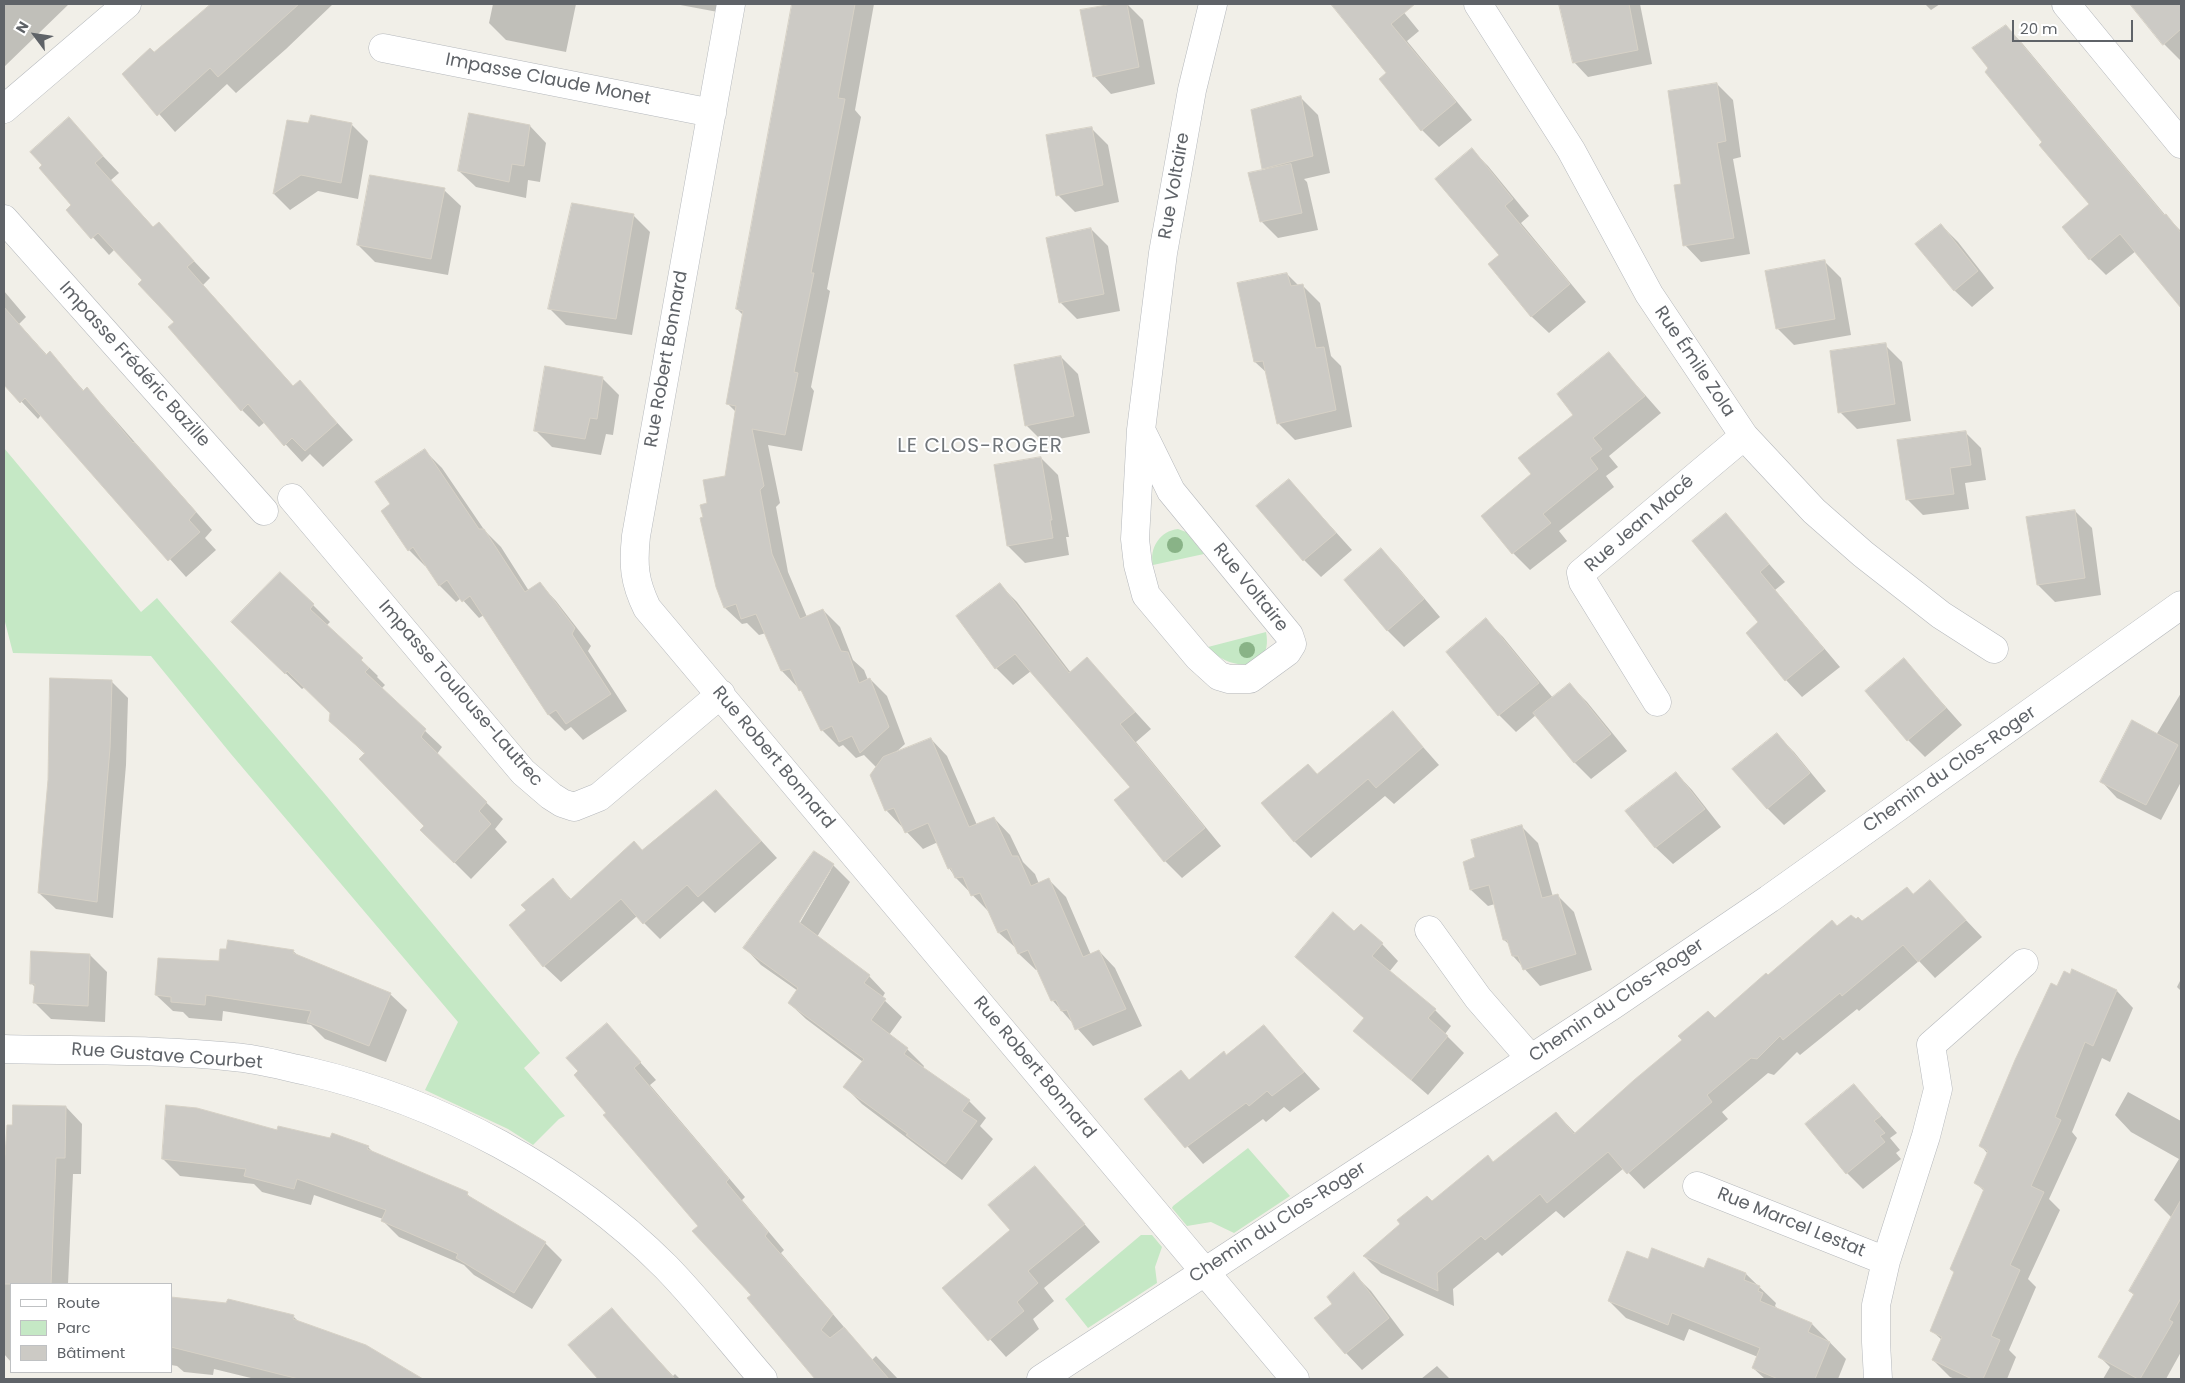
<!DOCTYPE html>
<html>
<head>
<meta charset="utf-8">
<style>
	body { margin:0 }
	#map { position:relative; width:2185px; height:1383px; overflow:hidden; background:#f1efe8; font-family:Poppins,sans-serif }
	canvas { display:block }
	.frame { position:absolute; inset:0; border:5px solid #5f6368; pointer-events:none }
	.legend { position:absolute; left:10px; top:1283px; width:162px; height:90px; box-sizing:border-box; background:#fff; border:1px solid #bfc1c3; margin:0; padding:6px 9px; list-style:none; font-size:15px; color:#5f6368 }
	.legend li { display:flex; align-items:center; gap:10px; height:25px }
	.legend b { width:25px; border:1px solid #bfc1c3 }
	.north { position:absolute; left:10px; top:10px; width:50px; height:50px; -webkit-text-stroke:4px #fff; paint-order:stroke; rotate:301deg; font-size:14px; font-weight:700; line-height:20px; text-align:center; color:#5f6368 }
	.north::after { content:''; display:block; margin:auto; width:18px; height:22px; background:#5f6368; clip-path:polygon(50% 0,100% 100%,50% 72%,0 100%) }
	.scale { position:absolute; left:2012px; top:20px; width:121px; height:22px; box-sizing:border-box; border:2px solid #5f6368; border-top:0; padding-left:6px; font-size:15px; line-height:18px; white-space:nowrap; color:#5f6368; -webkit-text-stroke:4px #fff; paint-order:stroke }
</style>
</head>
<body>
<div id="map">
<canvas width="2185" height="1383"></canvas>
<div class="frame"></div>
<ul class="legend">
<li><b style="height:6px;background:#fff"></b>Route</li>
<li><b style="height:14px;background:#c5e8c5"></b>Parc</li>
<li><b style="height:14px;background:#cccac5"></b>Bâtiment</li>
</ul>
<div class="north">N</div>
<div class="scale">20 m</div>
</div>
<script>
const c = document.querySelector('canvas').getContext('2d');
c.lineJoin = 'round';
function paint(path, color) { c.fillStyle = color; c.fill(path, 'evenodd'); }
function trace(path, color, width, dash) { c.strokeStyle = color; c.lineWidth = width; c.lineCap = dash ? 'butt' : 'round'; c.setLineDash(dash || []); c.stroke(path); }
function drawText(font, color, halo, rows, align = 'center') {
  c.font = font + ' Poppins,sans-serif'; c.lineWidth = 4; c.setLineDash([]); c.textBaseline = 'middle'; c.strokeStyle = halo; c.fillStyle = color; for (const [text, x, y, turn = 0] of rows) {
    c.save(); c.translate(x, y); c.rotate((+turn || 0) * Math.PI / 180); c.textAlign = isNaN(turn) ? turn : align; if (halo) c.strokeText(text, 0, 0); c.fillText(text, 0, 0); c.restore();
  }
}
const green = new Path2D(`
	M4 448 141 612 157 598 324 793 540 1053 524 1068 565 1116 559 1119 533 1145 508 1129 425 1090 458 1022 231 754 151 656 13 653 4 618Z
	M1178 529 1186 532 1204 554 1153 565C1149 548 1160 531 1178 529Z
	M1266 632C1274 673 1229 672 1208 647Z
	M1248 1148 1290 1196 1234 1233 1211 1222 1187 1226 1172 1208 1173 1206Z
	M1141 1235H1152L1162 1247 1155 1267 1157 1283 1088 1328 1065 1299Z`);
const shadow = new Path2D(`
	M4 4H69L4 67Z
	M212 4H333L286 49 236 93 227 84 175 132 124 74 154 54Z
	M493 4H576L566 52 506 40 489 23Z
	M675 4H746L736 10 734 15Z
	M793 4H874L855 110 861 117 827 289 830 291 811 387 814 391 802 451 768 445 780 503 776 507 788 572 807 617 823 610 840 627 853 660 864 670 868 680 870 679 887 696 905 744 895 753 931 739 947 756 977 825 994 818 1010 835 1023 862 1035 874 1039 884 1049 880 1066 897 1091 955 1099 951 1115 968 1142 1026 1093 1046 1053 1001 1039 969 1036 970 1019 954 1017 949 999 933 989 912 956 878 949 868 938 842 923 849 886 810 877 768 864 755 856 758 843 745 839 747 822 730 805 695 782 671 766 633 759 635 747 623 742 624 725 608 717 586 704 518 708 504 727 477 737 413 728 404 744 316 737 309Z
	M1120 4H1127L1143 20 1155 84 1111 94 1094 76 1081 11Z
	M1333 4H1397L1419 31 1407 41 1472 120 1439 147 1422 130 1388 73Z
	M1560 4H1640L1652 64 1588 77 1574 62Z
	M1925 4H1940L1931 10Z
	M2131 4H2181V59L2180 60 2164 44Z
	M2006 27 2022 43 2166 216 2181 231V306L2136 251 2106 275 2090 259 2064 227 2091 204 1990 68Z
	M1717 84 1733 100 1741 157 1733 159 1750 254 1701 262 1685 245 1682 185Z
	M1301 98 1318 115 1330 173 1304 179 1307 182 1318 230 1278 238 1261 221 1266 170 1263 168Z
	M68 119 119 173 111 180 154 228 159 224 210 278 203 285 294 387 300 382 353 440 323 467 310 454 302 462 265 422 259 427 242 410 144 280 115 249 109 255 68 210 73 205Z
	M288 121 309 125 351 124 368 141 358 199 318 191 290 210 274 194Z
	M530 126 546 143 540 182 528 180 526 198 476 187 459 171Z
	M1091 128 1108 145 1119 202 1075 212 1058 195Z
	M1471 149 1488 166 1529 216 1521 223 1586 302 1549 333 1532 317 1490 264 1501 255Z
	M444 190 461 206 448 275 375 262 358 245Z
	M633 215 650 232 632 335 566 325 549 308Z
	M1941 225 1958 242 1994 288 1972 307 1955 291 1917 245Z
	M1091 229 1108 246 1120 311 1077 319 1060 302Z
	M1824 261 1841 278 1851 335 1794 345 1777 328Z
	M1287 274 1299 286H1303L1320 303 1331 356 1341 366 1352 427 1295 440 1278 423 1268 374 1255 362Z
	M4 291 26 317 19 324 47 355 50 353 84 391 87 389 103 406 212 530 205 538 216 550 186 577 41 415 38 419 4 383Z
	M1885 345 1902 362 1911 421 1857 429 1840 412Z
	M1609 354 1661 413 1609 456 1618 467 1606 476 1614 487 1559 531 1567 541 1530 570 1513 553 1533 475 1575 415Z
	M1061 357 1078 374 1090 433 1043 442 1026 425Z
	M602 378 619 395 613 435 606 434 601 455 552 447 535 430Z
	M1966 433 1981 448 1986 480 1965 483 1969 509 1923 515 1908 500Z
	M425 451 442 468 485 531 501 547 529 591 540 584 556 601 591 646 588 651 627 711 583 740 571 727 565 731 549 715 484 615 479 618 461 598 456 602 439 585 427 565 425 566 409 550 391 505Z
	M1041 458 1058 475 1069 537H1066L1069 555 1025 563 1008 546Z
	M1289 480 1352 550 1321 577 1304 560 1258 506Z
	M2075 511 2092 528 2101 595 2055 602 2038 585Z
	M1726 515 1785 582 1775 590 1840 667 1802 697 1786 680 1760 622Z
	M1381 550 1398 567 1440 617 1404 647 1387 630Z
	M1000 585 1017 602 1071 673 1087 659 1151 729 1136 742 1221 846 1182 878 1165 861 1116 800 1131 788 1031 671 1013 685 996 668Z
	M313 605 330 622 326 626 378 676 377 677 385 685 381 689 442 747 437 754 503 819 495 829 507 842 471 879 422 830 426 826 365 754 330 721 331 713 305 687 302 689 249 638Z
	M1486 620 1503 637 1553 698 1570 685 1587 702 1627 751 1591 779 1574 762 1536 715 1516 732 1499 715Z
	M1904 660 1962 725 1925 757 1908 740Z
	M111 681 128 698 126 765 113 918 56 909 39 893Z
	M2181 693V782L2161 820 2117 798 2102 782 2156 735Z
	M1393 713 1439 765 1394 804 1385 796 1311 858 1294 841 1318 775Z
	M1777 735 1794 752 1826 791 1784 825 1767 808Z
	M1676 773 1692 790 1721 827 1673 864 1656 848 1627 811Z
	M716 791 777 858 715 913 703 901 660 939 637 916 561 982 544 966 528 910 552 880 572 900 634 842 643 851Z
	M1522 827 1538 843 1553 897 1558 896 1574 912 1592 970 1540 986 1513 956 1510 945 1504 940 1495 904 1488 906 1471 890 1464 863 1477 858Z
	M833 865 850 882 817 937 869 976 885 993 882 998 902 1017 889 1035 907 1049 924 1066 923 1068 969 1101 986 1118 980 1126 993 1139 962 1180 862 1104 845 1087 863 1062 806 1019 789 1003 798 991 761 965 745 948ZM830 869 831 870 797 928 795 927Z
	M1930 882 1982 937 1935 978 1919 961 1859 1011 1857 1009 1800 1055 1797 1052 1774 1075 1768 1073 1722 1112 1728 1119 1644 1189 1624 1168 1564 1218 1556 1211 1502 1256 1498 1252 1453 1289 1454 1306 1381 1273 1364 1256 1432 1203 1494 1163 1556 1113 1576 1134 1768 977 1837 927 1862 923 1914 895Z
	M1354 932 1382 944 1398 961 1389 972 1435 1010 1451 1026 1445 1034 1464 1053 1428 1095 1355 1031 1365 1019 1297 957Z
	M293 951 300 957 390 994 407 1010 386 1062 325 1039 311 1025 223 1011 222 1021 189 1018 183 1012 173 1011 156 995 220 962Z
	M90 955 107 972 105 1022 51 1019 35 1003 36 988 31 983Z
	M2181 979V991L2177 987Z
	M2058 988 2117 991 2133 1008 2110 1062 2102 1058 2072 1132 2077 1138 2049 1199 2060 1210 2028 1279 2036 1287 2009 1350 2016 1357 2007 1379H1955L1950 1377 1933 1360 1942 1340 1932 1331 1955 1273 1984 1191 1976 1183 1988 1154 1981 1146Z
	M607 1025 656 1080 650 1085 745 1197 742 1200 784 1250 781 1253 872 1360 876 1356 898 1379H817L795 1355 700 1226 608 1113Z
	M1263 1026 1320 1089 1290 1112 1284 1107 1266 1122 1263 1119 1203 1164 1146 1099 1181 1071 1190 1081 1227 1056Z
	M1854 1085 1897 1133 1890 1138 1900 1150 1896 1153 1901 1159 1863 1189 1847 1173Z
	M2128 1092 2181 1121V1352L2166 1379H2103L2110 1367 2099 1356 2135 1296 2130 1291 2172 1218 2154 1200 2179 1159 2131 1132 2115 1115Z
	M66 1107 82 1124 81 1174H73L68 1284H11V1362L4 1354V1173H6Z
	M278 1132 368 1147 375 1154 467 1194 475 1201 545 1243 562 1260 532 1309 474 1275 464 1265 399 1237 382 1220 383 1219 314 1195 311 1205 262 1192 254 1184 180 1176 163 1159Z
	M1035 1167 1100 1242 1044 1288 1054 1301 1033 1319 1039 1329 1006 1357 944 1288 1011 1230Z
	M1649 1260 1705 1270 1746 1274 1776 1303 1775 1306 1779 1310 1812 1324 1846 1359 1838 1379H1765L1753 1368 1758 1357 1689 1329 1684 1341 1626 1318 1609 1301Z
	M1354 1274 1371 1291 1404 1335 1362 1370 1346 1353 1333 1304Z
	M171 1298 293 1316 299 1322 366 1346 421 1379H255L214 1369 213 1375 184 1372 177 1366 171 1365Z
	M612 1310 673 1376 675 1374 680 1379H599L569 1345Z
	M1437 1366 1450 1379H1421Z`);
const building = new Path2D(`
	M211 4H299L218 77 210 68 157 116 122 74 150 48 154 52Z
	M792 4H855L838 98 845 99 811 273H814L794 372 798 373 785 435 752 429 764 486 760 490 772 554 800 619 823 609 841 651 848 652 859 683 870 678 889 727 860 753 852 736 839 742 832 726 821 731 801 690 799 691 790 669 781 671 756 614 741 619 736 604 724 608 716 587 700 518 703 517 700 505 707 503 703 480 725 476 736 406 726 404 743 311 736 309Z
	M1113 4H1127L1139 67 1093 77 1080 10Z
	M1331 4H1415L1391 24 1456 102 1421 131 1379 79 1386 73Z
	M1559 4H1629L1638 50 1573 63Z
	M2130 4H2181V29L2163 45Z
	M2006 25 2164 215 2166 214 2181 233V308L2120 234 2089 260 2062 227 2089 204 2039 145 2042 142 1985 72 1988 68 1972 48Z
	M1717 83 1726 141 1717 143 1734 238 1683 246 1674 185 1681 184 1668 91Z
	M1301 96 1313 156 1262 169 1251 110Z
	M469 113 530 125 524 166 512 164 509 182 458 171Z
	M311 115 352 123 341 183 301 175 273 194 287 120 308 123Z
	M69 117 103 156 95 163 153 227 159 222 194 261 187 267 293 386 300 380 337 423 305 451 292 438 284 446 248 404 241 411 168 327 174 322 138 284 142 280 98 233 91 239 66 210 71 205 39 168 42 165 30 152Z
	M1092 127 1103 185 1056 196 1046 135Z
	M1472 148 1513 199 1505 206 1570 284 1531 317 1488 264 1499 255 1435 179Z
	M1291 164 1302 213 1260 222 1248 173Z
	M370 175 445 188 431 259 357 245Z
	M572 203 634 214 616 319 548 309Z
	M1941 224 1978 271 1954 291 1915 244Z
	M1091 228 1104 294 1059 303 1046 238Z
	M1825 260 1835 319 1776 329 1765 271Z
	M1287 273 1291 286 1303 284 1316 348 1324 347 1336 410 1277 424 1263 361 1254 362 1237 283Z
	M4 307 46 355 50 351 83 391 87 387 133 443 134 442 196 512 189 520 200 532 168 561 25 398 20 403 4 385Z
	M1886 343 1895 404 1838 413 1830 351Z
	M1609 352 1645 396 1593 438 1602 449 1590 458 1598 469 1543 514 1551 523 1512 554 1481 516 1531 474 1518 458 1573 415 1557 394Z
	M1061 356 1074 416 1025 426 1014 365Z
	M545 366 603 377 597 419 590 418 585 439 534 431Z
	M1966 431 1971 465 1950 468 1954 494 1906 500 1897 440Z
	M425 449 479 529H484L525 592 540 582 575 628 572 634 611 694 566 724 556 710 548 715 470 596 462 602 447 580 439 586 413 547 408 551 381 511 390 504 375 482Z
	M1041 457 1052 520H1050L1053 538 1007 546 994 465Z
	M1289 479 1336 533 1303 561 1256 506Z
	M2075 510 2085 578 2037 585 2026 517Z
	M1726 513 1769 564 1760 572 1824 649 1785 681 1746 633 1758 622 1692 541Z
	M1381 548 1424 599 1387 631 1344 580Z
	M280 572 314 604 310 609 363 658 361 660 369 668 365 672 426 729 421 737 487 802 479 811 491 824 454 863 420 830 424 826 359 759 365 753 329 721 330 713 287 671 285 674 231 622Z
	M1000 583 1069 673 1087 657 1135 712 1120 724 1205 828 1164 862 1114 800 1130 787 1015 654 995 669 956 616Z
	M1486 618 1539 683 1498 716 1446 652Z
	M1904 658 1946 708 1907 741 1865 691Z
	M50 678 112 680 110 748 97 902 38 893 48 780Z
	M1570 683 1611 734 1574 763 1533 713Z
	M1393 711 1423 747 1376 788 1368 779 1294 842 1261 803 1308 764 1317 774Z
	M2132 720 2178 745 2146 805 2100 782Z
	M1777 733 1810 773 1767 809 1732 769Z
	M931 738 969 827 994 817 1012 856H1018L1031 886 1049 878 1083 957 1099 950 1126 1009 1075 1030 1067 1010 1061 1011 1056 1000 1051 1001 1028 950 1018 954 1007 929 998 933 980 893 971 896 963 877 955 878 951 868 948 869 928 823 905 833 894 808 885 811 870 775 883 757Z
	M1676 772 1705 809 1655 848 1625 811Z
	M716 790 761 841 698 897 687 885 643 924 621 899 543 967 509 925 526 910 521 905 553 878 570 900 634 841 642 850Z
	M1522 825 1542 898 1558 894 1576 954 1523 970 1518 956H1512L1507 940H1503L1489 885 1470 890 1463 862 1475 857 1471 840Z
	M814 851 834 864 799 922 870 975 864 983 886 999 871 1020 908 1048 904 1054 970 1100 962 1111 977 1121 945 1164 906 1135 908 1134 843 1087 864 1059 788 1003 798 988 743 948Z
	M1930 880 1966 920 1918 962 1903 945 1842 996 1840 993 1783 1040 1780 1036 1757 1059 1751 1058 1707 1095 1712 1102 1627 1174 1608 1152 1547 1203 1540 1194 1485 1240 1481 1236 1437 1273 1438 1291 1363 1256 1400 1224 1397 1220 1427 1196 1432 1201 1488 1155 1493 1162 1556 1112 1574 1134 1634 1080 1682 1040 1678 1036 1708 1011 1715 1018 1766 973 1768 975 1832 920 1837 926 1851 915 1856 919 1858 917 1862 921 1907 887 1913 894Z
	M1333 912 1354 931 1361 924 1383 943 1372 956 1436 1009 1428 1018 1448 1036 1411 1080 1353 1031 1364 1018 1295 957Z
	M228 940 294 950 293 953 391 993 369 1046 307 1022 311 1011 206 995 205 1005 171 1002V997L155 995 158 958 219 961 220 949H226Z
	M31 951 90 954 88 1006 33 1003 35 984H30Z
	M2072 969 2117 990 2093 1046 2085 1042 2055 1117 2061 1120 2031 1186 2044 1192 2010 1265 2020 1270 1991 1336 2000 1340 1983 1379H1972L1932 1360 1942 1337 1930 1331 1954 1272 1950 1269 1984 1189 1974 1183 1988 1151 1979 1146 2015 1060 2051 983 2057 986 2064 971 2070 974Z
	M607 1023 641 1062 634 1068 729 1179 726 1182 768 1232 765 1236 833 1314 821 1330 830 1338 844 1327 889 1379H815L747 1298 751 1295 692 1231 698 1226 603 1115 606 1113 574 1075 578 1071 566 1058Z
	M1264 1025 1304 1072 1272 1096 1267 1091 1249 1106 1246 1103 1185 1148 1144 1099 1181 1070 1189 1080 1224 1051 1226 1055Z
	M1854 1084 1881 1116 1874 1121 1885 1133 1880 1136 1885 1142 1846 1174 1805 1124Z
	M13 1105 66 1106 65 1158H56L51 1284H4V1172L7 1125H12Z
	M166 1105 197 1108 277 1130 278 1126 330 1138 332 1133 369 1146 367 1149 468 1192 467 1195 546 1242 514 1293 456 1258 458 1254 381 1221 386 1210 297 1179 294 1189 244 1176 246 1169 162 1159Z
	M1035 1166 1085 1224 1028 1271 1038 1283 1017 1302 1024 1311 988 1341 942 1288 1010 1230 988 1205Z
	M2181 1200V1298L2169 1320 2173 1322 2140 1379H2138L2098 1357 2134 1294 2129 1291Z
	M1652 1248 1704 1268 1708 1258 1746 1273 1744 1280 1760 1286 1758 1291 1763 1293 1760 1301 1812 1323 1808 1332 1830 1342 1815 1379H1778L1752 1368 1760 1348 1672 1313 1668 1325 1608 1301 1627 1251 1648 1259Z
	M1354 1272 1389 1318 1345 1354 1314 1318 1332 1304 1327 1297Z
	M171 1297 226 1303 228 1299 294 1315 293 1319 366 1345 423 1379H299L171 1347Z
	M612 1308 624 1322 675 1379H598L568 1345Z`);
const street = new Path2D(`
	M731 4 636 536C633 565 634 581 647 608L1295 1379
	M1478 4 1571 150 1649 294 1744 436 1814 511 1863 554 1941 615 1994 649
	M2066 4 2181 144
	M383 48 712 113
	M4 109 127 4
	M4 219 264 511
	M1141 430 1171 491 1289 635 1292 644 1287 652 1250 679H1229L1219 676 1198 657 1146 595 1138 565 1135 539 1141 430 1163 253 1192 90 1213 4
	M292 498 523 772 551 796 562 803 574 807 599 797 721 694
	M1657 702 1583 582 1581 573 1744 436
	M1429 930 1478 998 1531 1059
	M4 1049C80 1051 158 1049 234 1057 259 1059 283 1066 307 1071 440 1102 569 1170 666 1267 700 1302 731 1342 763 1379
	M1697 1186 1886 1261
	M1041 1379 1613 1005 1769 899 2181 605
	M1878 1379 1876 1342V1305L1886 1261 1926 1136 1938 1089 1931 1045 2024 963`);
const trees = [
	[1175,545],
	[1247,650]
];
const streetNames = [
	["Impasse Claude Monet",548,80,11],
	["Rue Voltaire",1175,186,-80],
	["Rue Robert Bonnard",667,359,-80],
	["Rue Émile Zola",1694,362,56],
	["Impasse Frédéric Bazille",134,365,48],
	["Rue Jean Macé",1640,524,-41],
	["Rue Voltaire",1250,588,51],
	["Impasse Toulouse-Lautrec",460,694,49],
	["Rue Robert Bonnard",773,758,50],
	["Chemin du Clos-Roger",1950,770,-35],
	["Chemin du Clos-Roger",1617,1001,-34],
	["Rue Gustave Courbet",167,1057,4],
	["Rue Robert Bonnard",1034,1068,50],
	["Chemin du Clos-Roger",1278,1223,-33],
	["Rue Marcel Lestat",1791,1223,22]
];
const quarterNames = [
	["LE CLOS-ROGER",980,447]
];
paint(green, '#c5e8c5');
paint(shadow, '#0003');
paint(building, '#cccac5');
trace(building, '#d6d1c6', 1);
trace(street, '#b5b8bc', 29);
trace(street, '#fff', 28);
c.fillStyle = '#89b387';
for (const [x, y] of trees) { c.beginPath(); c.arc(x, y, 8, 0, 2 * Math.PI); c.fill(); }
drawText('18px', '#5f6368', '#fff', streetNames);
c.letterSpacing = '1px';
drawText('20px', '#70757a', '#fff', quarterNames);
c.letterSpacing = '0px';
</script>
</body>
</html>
